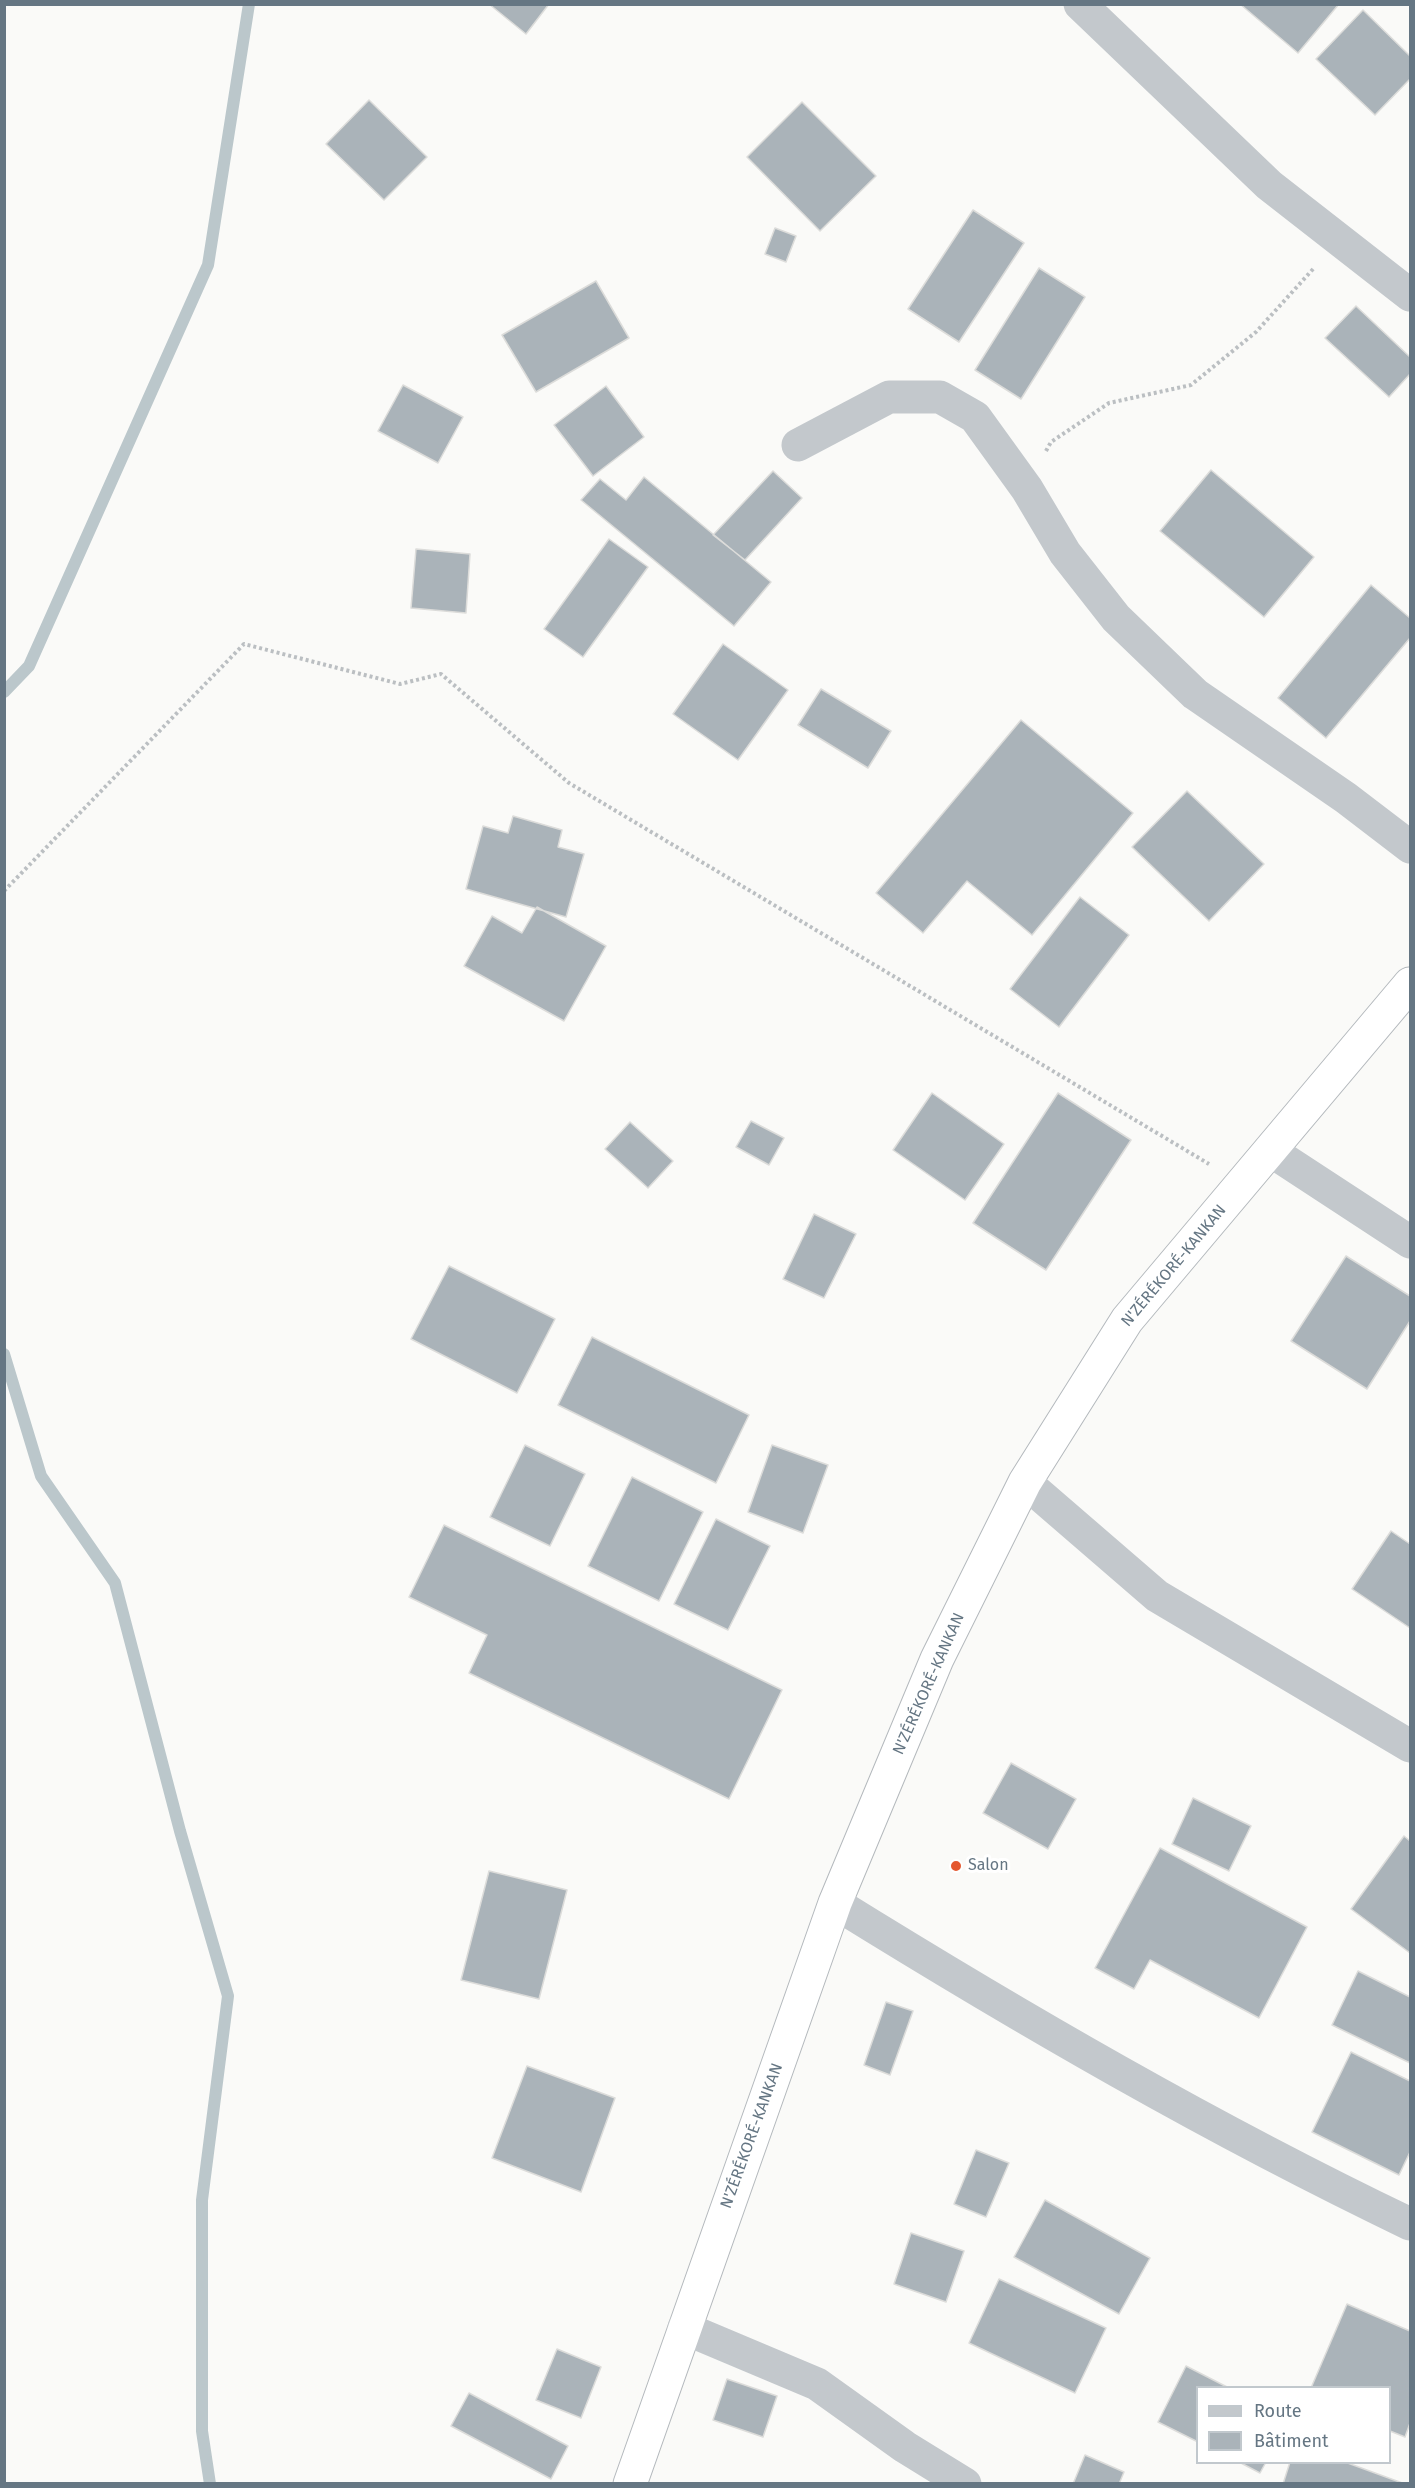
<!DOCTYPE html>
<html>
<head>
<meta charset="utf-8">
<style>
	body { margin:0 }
	#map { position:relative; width:1415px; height:2488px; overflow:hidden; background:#fafaf8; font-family:"Fira Sans",sans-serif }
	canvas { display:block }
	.frame { position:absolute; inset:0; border:6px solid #657683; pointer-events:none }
	.legend { position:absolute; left:1196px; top:2386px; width:195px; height:78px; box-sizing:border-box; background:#fff; border:2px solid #c1c8cd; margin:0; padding:8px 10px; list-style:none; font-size:18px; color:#657683 }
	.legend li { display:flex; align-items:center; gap:12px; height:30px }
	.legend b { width:30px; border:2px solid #c1c8cd }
</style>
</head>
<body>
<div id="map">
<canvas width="1415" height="2488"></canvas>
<div class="frame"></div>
<ul class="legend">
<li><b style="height:8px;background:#c3c8cc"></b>Route</li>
<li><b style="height:16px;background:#aab3b9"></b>Bâtiment</li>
</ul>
</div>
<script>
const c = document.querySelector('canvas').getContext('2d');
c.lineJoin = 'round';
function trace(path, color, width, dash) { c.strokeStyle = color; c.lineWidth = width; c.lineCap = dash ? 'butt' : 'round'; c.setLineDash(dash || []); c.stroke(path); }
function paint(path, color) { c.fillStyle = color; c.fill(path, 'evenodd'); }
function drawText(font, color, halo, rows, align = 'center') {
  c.font = font + ' "Fira Sans",sans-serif'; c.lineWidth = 6; c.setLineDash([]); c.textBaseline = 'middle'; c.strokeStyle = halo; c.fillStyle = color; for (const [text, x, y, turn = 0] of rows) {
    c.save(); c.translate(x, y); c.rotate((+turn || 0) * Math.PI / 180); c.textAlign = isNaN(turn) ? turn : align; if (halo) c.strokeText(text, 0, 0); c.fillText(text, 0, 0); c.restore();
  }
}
const stream = new Path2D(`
	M4 692 29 666 208 265 249 4
	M4 1354 41 1476 115 1583 180 1831 228 1996 202 2200V2431L210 2484`);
const building = new Path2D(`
	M489 4H549L526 34Z
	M1240 4H1339L1298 53Z
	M1363 10 1410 56V79L1375 115 1316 59Z
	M369 100 427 157 384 200 326 144Z
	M802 102 876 176 820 231 747 157Z
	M973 210 1024 243 959 342 908 309Z
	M775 228 796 236 786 262 765 254Z
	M1039 268 1085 297 1021 399 975 370Z
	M596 281 629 338 536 392 502 335Z
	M1356 306 1410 357V374L1389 397 1325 338Z
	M403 385 463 417 438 463 378 431Z
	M606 386 644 437 593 476 554 425Z
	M1211 470 1314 557 1264 617 1160 531Z
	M773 471 802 498 745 560 713 535Z
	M644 477 771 582 734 626 581 500 600 479 626 500Z
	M609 539 648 567 583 657 544 629Z
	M416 549 470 554 466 613 411 608Z
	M1371 585 1410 618V638L1326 738 1278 698Z
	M723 644 788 690 738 760 673 714Z
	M821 689 891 731 868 768 798 725Z
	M1021 720 1133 813 1032 935 967 881 923 933 876 893Z
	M1187 791 1264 864 1209 921 1132 847Z
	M513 816 562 830 558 847 584 854 566 917 466 889 483 826 508 833Z
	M1080 897 1129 935 1059 1027 1010 989Z
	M537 907 606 946 564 1021 464 966 492 916 522 933Z
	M932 1093 1004 1144 965 1200 893 1150Z
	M1058 1093 1131 1140 1046 1270 973 1223Z
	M751 1121 784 1138 769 1165 736 1147Z
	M630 1122 673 1161 648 1188 605 1149Z
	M814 1214 856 1234 824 1298 783 1279Z
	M1346 1256 1410 1296V1321L1367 1389 1291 1341Z
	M449 1266 555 1319 517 1393 411 1339Z
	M592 1337 749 1415 716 1483 558 1405Z
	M525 1445 585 1474 550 1546 490 1517Z
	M772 1445 828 1465 803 1533 748 1512Z
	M632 1477 703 1512 659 1601 588 1566Z
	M716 1519 770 1546 728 1630 674 1604Z
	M444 1525 782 1690 729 1799 469 1673 487 1635 409 1597Z
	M1391 1531 1410 1544V1628L1352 1589Z
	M1011 1763 1076 1799 1048 1849 983 1813Z
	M1193 1798 1251 1826 1229 1871 1172 1844Z
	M1404 1836 1410 1841V1953L1351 1909Z
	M1160 1848 1307 1927 1259 2018 1150 1960 1134 1989 1095 1968Z
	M489 1871 567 1890 539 1999 461 1980Z
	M1358 1971 1410 1997V2063L1332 2025Z
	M886 2002 913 2011 890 2075 864 2065Z
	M1351 2052 1410 2081V2152L1399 2175 1312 2132Z
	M527 2066 615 2098 581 2192 492 2158Z
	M976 2150 1009 2163 986 2217 954 2204Z
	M1045 2200 1150 2258 1119 2314 1014 2257Z
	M911 2233 964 2251 946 2302 894 2284Z
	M999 2279 1106 2328 1075 2393 969 2343Z
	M1347 2304 1410 2331V2423L1405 2437 1390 2431V2388H1311Z
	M557 2349 601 2367 581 2418 536 2400Z
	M1186 2366 1229 2388H1198V2442L1158 2422Z
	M727 2379 777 2396 763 2437 713 2420Z
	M469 2393 568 2446 551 2479 451 2426Z
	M1085 2455 1124 2472 1119 2484H1073Z
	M1239 2462H1266L1260 2473Z
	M1290 2462H1345L1405 2484H1283Z`);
const path = new Path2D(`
	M1046 451 1051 442 1109 403 1191 385 1256 332 1314 268
	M4 891 244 644 400 684 441 674 569 783 1209 1164`);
const street = new Path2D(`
	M1080 4 1269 185 1410 295
	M798 445 889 397H940L975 417 1027 489 1065 553 1116 618 1195 694 1346 798 1410 847
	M1271 1151 1410 1242
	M1025 1482 1157 1596 1410 1746
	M835 1903C1022 2019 1212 2129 1410 2224
	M684 2328 817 2384 905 2447 965 2484`);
const highway = new Path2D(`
	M630 2484 835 1903 937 1659 1025 1482 1127 1320 1410 984`);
const markers = [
	[956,1866,6,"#e4572e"]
];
const streetNames = [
	["N'ZÉRÉKORÉ-KANKAN",1174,1266,-50],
	["N'ZÉRÉKORÉ-KANKAN",929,1684,-66],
	["N'ZÉRÉKORÉ-KANKAN",752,2136,-70]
];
const poiNames = [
	["Salon",968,1866]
];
trace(stream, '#bbc7cb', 12);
paint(building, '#aab3b9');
trace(building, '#dcdcda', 1.5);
trace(highway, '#b4b9bd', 35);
trace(path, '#bbbfc2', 4, [3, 3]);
trace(street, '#c3c8cc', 33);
trace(highway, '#fff', 33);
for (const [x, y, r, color] of markers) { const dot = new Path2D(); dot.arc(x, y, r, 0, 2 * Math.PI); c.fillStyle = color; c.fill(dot); trace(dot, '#fff', 2); }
drawText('16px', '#657683', '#fff', streetNames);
drawText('16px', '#657683', '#fff', poiNames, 'left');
</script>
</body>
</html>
